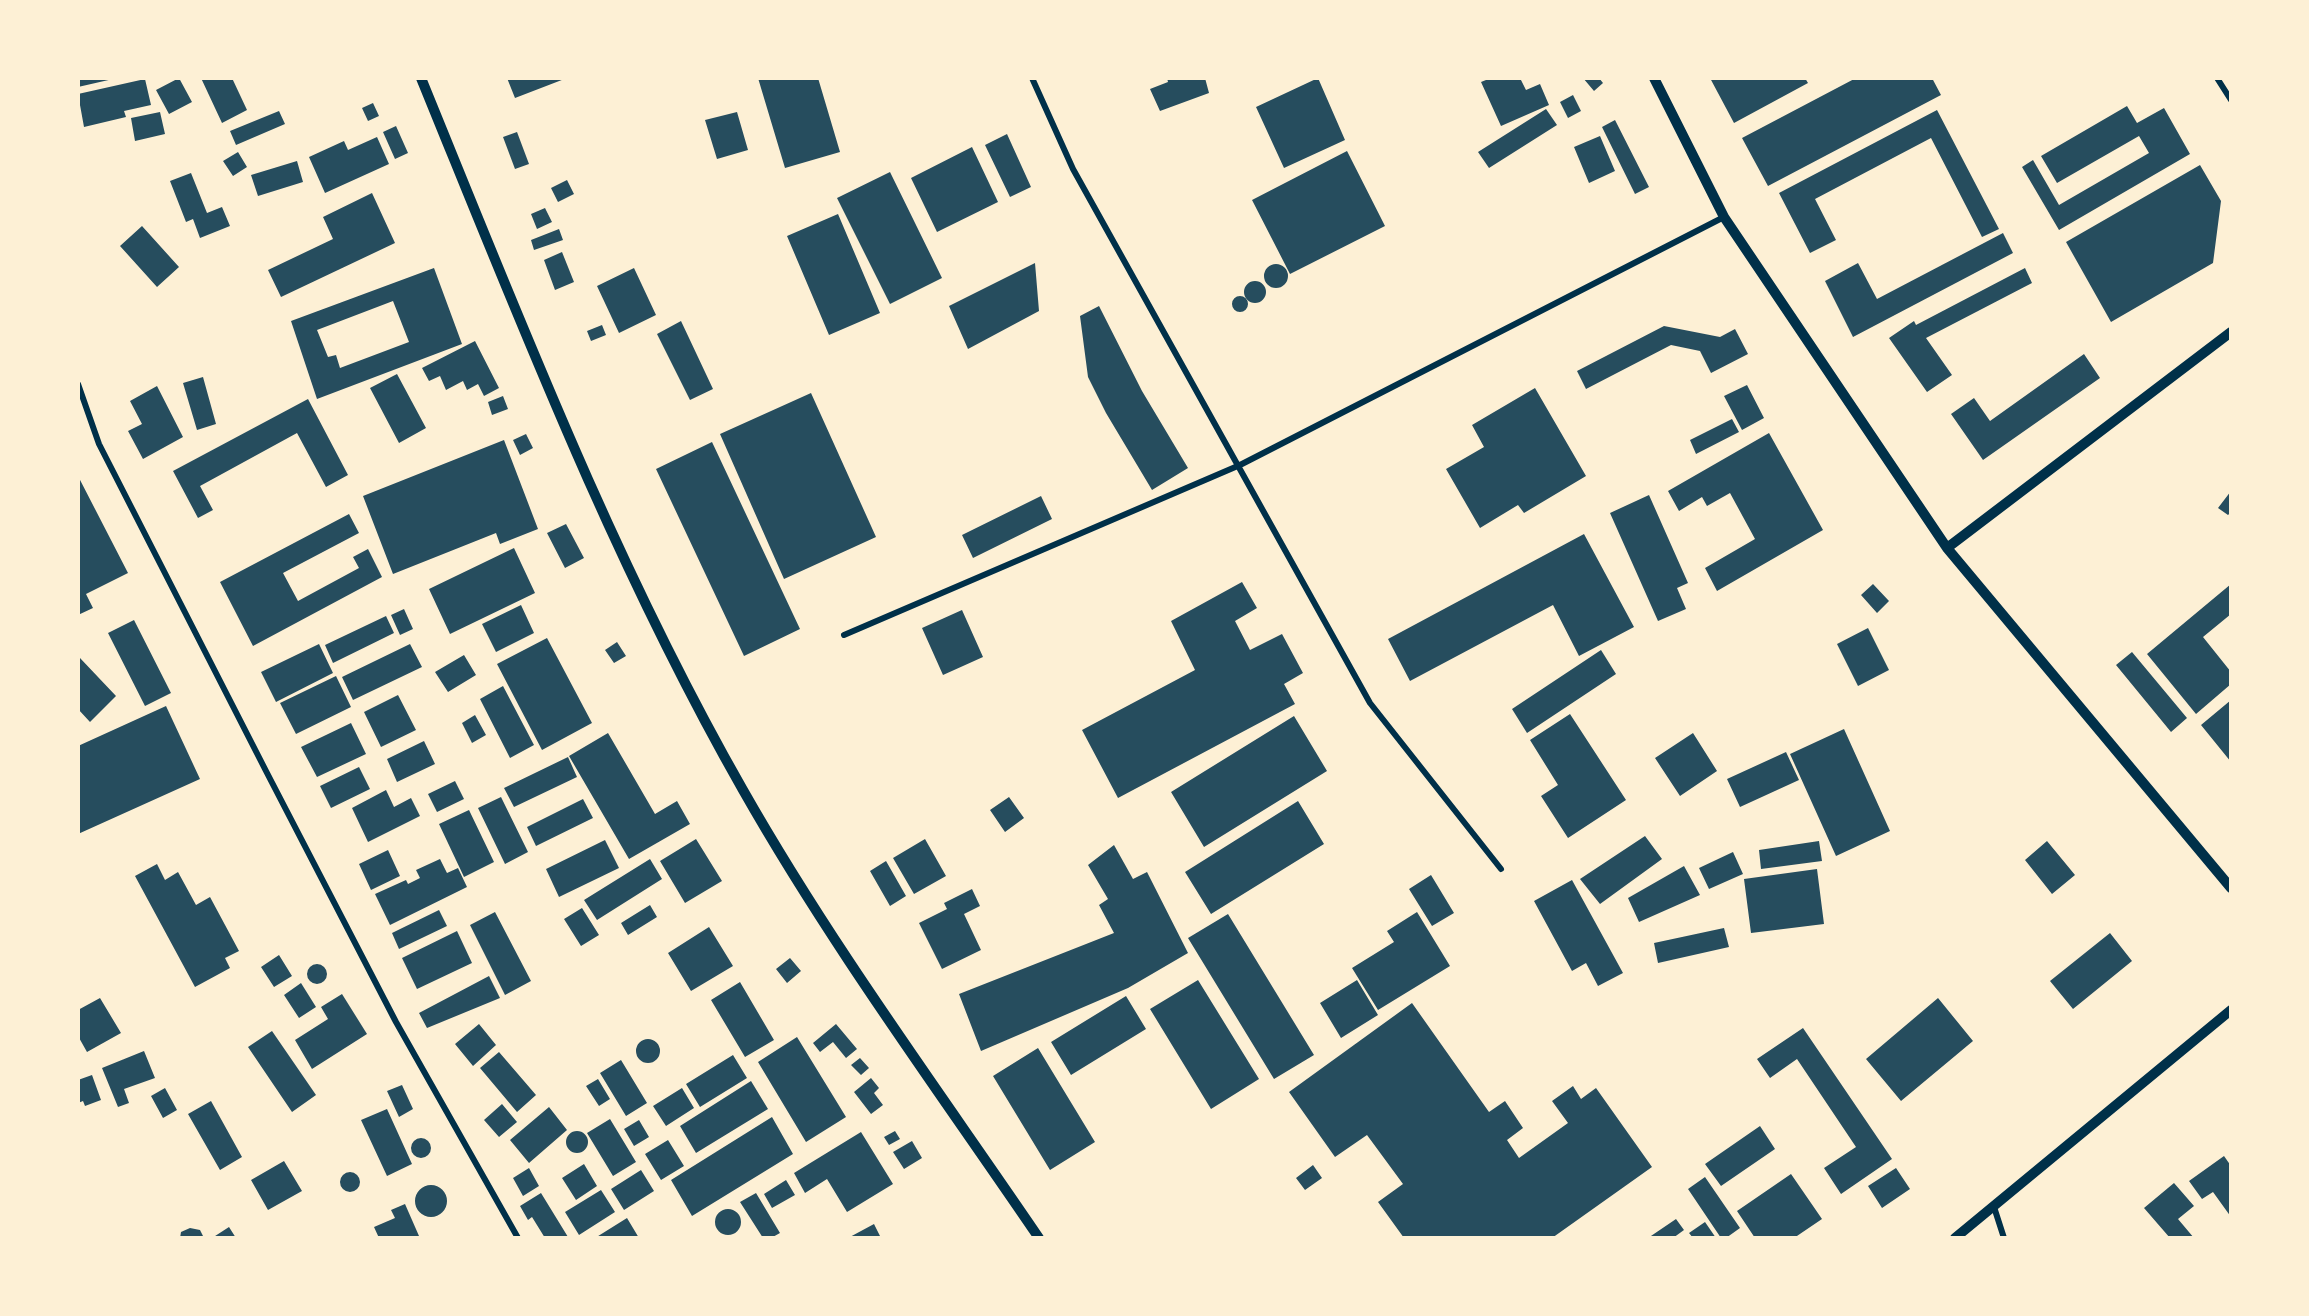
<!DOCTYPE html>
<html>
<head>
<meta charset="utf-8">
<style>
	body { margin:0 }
	#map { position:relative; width:2309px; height:1316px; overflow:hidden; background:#fdf0d5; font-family:"DM Sans",sans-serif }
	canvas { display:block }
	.frame { position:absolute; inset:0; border:80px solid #fdf0d5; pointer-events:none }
</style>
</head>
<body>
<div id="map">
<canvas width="2309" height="1316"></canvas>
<div class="frame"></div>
</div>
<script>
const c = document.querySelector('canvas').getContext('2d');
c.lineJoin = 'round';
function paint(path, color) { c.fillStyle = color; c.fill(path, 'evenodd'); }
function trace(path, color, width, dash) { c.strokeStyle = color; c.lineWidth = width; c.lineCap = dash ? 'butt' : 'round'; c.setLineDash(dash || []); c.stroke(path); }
const building = new Path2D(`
	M78 78H113V79L78 87Z
	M179 78 192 102 169 114 156 90Z
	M201 78H232L247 110 222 123Z
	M507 78H567L515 98Z
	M758 78H818L840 152 785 168Z
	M1167 78H1205L1209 93 1160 111 1150 89 1168 82Z
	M1318 78 1345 140 1284 168 1256 107Z
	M1491 78H1520L1526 90 1540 84 1549 105 1501 126 1481 82Z
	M1583 78H1599L1603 83 1594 91Z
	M1710 78H1805L1808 83 1734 123Z
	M1856 78H1932L1941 95 1768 186 1742 138Z
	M145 79 151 105 124 111 126 117 84 127 78 94Z
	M1573 95 1581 111 1568 118 1560 102Z
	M373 103 379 116 368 121 362 108Z
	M2127 106 2137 123 2164 108 2190 154 2059 230 2022 167 2033 160 2059 205 2149 153 2139 136 2057 183 2041 156Z
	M1546 109 1557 125 1489 168 1478 152Z
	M1937 110 1999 229 1982 237 1931 138 1815 199 1836 240 1810 253 1779 193Z
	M279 111 285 124 236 145 230 131Z
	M160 112 165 134 135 141 131 118Z
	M737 112 748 150 717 159 705 120Z
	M1615 120 1649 187 1635 194 1602 127Z
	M396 126 408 153 395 159 383 132Z
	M517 132 529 164 515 169 503 137Z
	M1007 134 1031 187 1010 197 985 145Z
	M1600 136 1615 171 1589 183 1574 147Z
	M377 137 389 164 325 193 309 157 344 141 348 150Z
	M972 147 998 202 937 232 911 178Z
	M1347 151 1385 226 1290 274 1252 200Z
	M238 152 247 167 233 176 223 161Z
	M297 161 303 182 258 196 251 175Z
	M2200 165 2221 201 2213 263 2111 322 2066 242Z
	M890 172 942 278 890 304 837 198Z
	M191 173 207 213 222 207 230 226 200 238 193 219 186 222 170 181Z
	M567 180 574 194 558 202 551 188Z
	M372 193 395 243 281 297 268 270 333 239 323 217Z
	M545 208 552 222 537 229 531 214Z
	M838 214 880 313 829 335 787 236Z
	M142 226 179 267 157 287 120 246Z
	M559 229 563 240 534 250 531 240Z
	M2003 233 2013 253 1853 337 1825 281 1858 263 1877 299Z
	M562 252 574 282 555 290 544 260Z
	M1035 263 1039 311 968 349 949 306Z
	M1264 276a12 12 0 1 1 24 0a12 12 0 1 1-24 0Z
	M434 268 462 344 317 399 291 321ZM393 301 409 342 340 368 336 355 328 357 317 330Z
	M634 268 656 315 619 333 597 286Z
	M2025 268 2032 283 1926 338 1952 375 1927 392 1889 338 1914 321 1916 325Z
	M1244 292a11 11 0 1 1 22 0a11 11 0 1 1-22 0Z
	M1232 304a8 8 0 1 1 16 0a8 8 0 1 1-16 0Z
	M1099 306 1142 391 1188 468 1152 490 1106 413 1088 377 1080 316Z
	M681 321 713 389 690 400 657 334Z
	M602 325 606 335 591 341 587 331Z
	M1664 326 1720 337 1735 329 1748 354 1711 373 1700 351 1671 345 1586 389 1577 371Z
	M475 341 499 388 484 396 478 384 467 390 463 381 446 390 440 376 429 381 422 368Z
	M2084 354 2100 378 1983 460 1951 414 1974 398 1990 421Z
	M397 374 426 428 399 443 370 388Z
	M203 377 216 424 197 430 183 383Z
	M1747 385 1764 418 1742 430 1724 396Z
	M157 386 183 437 143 459 128 431 142 424 130 401Z
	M1535 388 1586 476 1524 513 1518 505 1480 528 1446 469 1484 447 1472 425Z
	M811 393 876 537 784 579 720 434Z
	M503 396 508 409 492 415 488 402Z
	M308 399 348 475 326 487 297 433 200 486 213 510 198 518 173 471Z
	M1732 419 1739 432 1696 454 1690 440Z
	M1769 433 1823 530 1717 591 1705 568 1755 539 1730 493 1707 506 1702 497 1679 511 1668 491Z
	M526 434 533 448 520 455 513 440Z
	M504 440 538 529 500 544 496 533 393 574 363 496Z
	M712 442 800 629 744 656 656 469Z
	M78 476 128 573 86 594 93 608 78 615Z
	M2231 491V512L2228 515 2218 508Z
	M1649 495 1688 583 1677 588 1686 609 1658 621 1610 513Z
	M1041 496 1052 519 973 558 962 535Z
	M349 514 359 533 283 573 298 601 359 568 353 557 368 549 382 577 253 646 220 582Z
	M566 524 584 558 565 568 547 533Z
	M1584 534 1634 627 1579 656 1553 605 1410 681 1388 639Z
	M514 548 535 593 450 634 429 589Z
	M1242 582 1257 608 1235 621 1250 650 1282 634 1303 673 1284 684 1295 704 1118 798 1082 730 1195 670 1171 621Z
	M1873 584 1889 601 1877 613 1861 595Z
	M2231 584V614L2203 637 2231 672V684L2196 714 2147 654Z
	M521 605 534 633 496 652 482 624Z
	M404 609 413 629 400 635 391 615Z
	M962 610 983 657 943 675 922 628Z
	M386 616 394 633 333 663 325 645Z
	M134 620 171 693 145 706 108 633Z
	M1868 628 1889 670 1858 686 1837 644Z
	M547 638 592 723 542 750 497 664Z
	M617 642 626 656 614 663 605 650Z
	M319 644 333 673 276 702 261 672Z
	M410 644 422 667 353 700 342 677Z
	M1601 650 1616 674 1527 733 1512 709Z
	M2132 652 2187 718 2171 732 2116 665Z
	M464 655 476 675 448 692 435 672Z
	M80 658 116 696 90 722 78 709V660Z
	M336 676 351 707 296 734 280 703Z
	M503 686 534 745 510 758 480 699Z
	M398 695 416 730 381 747 364 712Z
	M2231 700V762L2201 725Z
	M166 706 200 779 78 834V746Z
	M1570 714 1626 800 1568 838 1541 796 1558 785 1530 740Z
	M475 715 486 735 472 743 462 723Z
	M1294 716 1327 771 1204 847 1171 792Z
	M351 723 366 754 317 777 301 747Z
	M1844 729 1890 831 1836 856 1790 754Z
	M608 733 655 814 677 801 690 824 629 859 569 756Z
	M1693 733 1717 771 1680 796 1655 758Z
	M424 741 435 764 397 782 387 759Z
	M1786 752 1799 780 1740 807 1727 779Z
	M568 757 577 777 514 807 504 788Z
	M359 767 370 789 331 808 320 786Z
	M455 781 464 799 437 812 428 794Z
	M386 790 394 807 411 798 420 816 368 842 352 808Z
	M501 797 528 852 505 864 478 808Z
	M1009 797 1024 818 1005 832 990 810Z
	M583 799 593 818 536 846 527 827Z
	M1298 801 1324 844 1211 914 1185 872Z
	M469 810 494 862 464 877 439 824Z
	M1645 836 1662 859 1600 904 1580 879Z
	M696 839 722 881 685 903 660 861Z
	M925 839 946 876 914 894 893 858Z
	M605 840 619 868 559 897 546 869Z
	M1819 841 1822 861 1761 869 1759 850Z
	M2047 841 2075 875 2052 894 2025 860Z
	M1114 845 1133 879 1147 872 1188 953 1128 988 981 1051 959 994 1114 933 1099 905 1108 899 1088 865Z
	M388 850 400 876 371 890 359 864Z
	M1733 852 1743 874 1709 889 1699 868Z
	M440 859 447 873 458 868 467 887 390 925 375 894 406 880 408 884 420 878 416 870Z
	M650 859 662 879 597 920 584 900Z
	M886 861 906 896 890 906 870 871Z
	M157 864 165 880 178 872 196 905 210 897 239 951 225 958 230 968 195 987 135 876Z
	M1684 866 1700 895 1639 922 1628 898Z
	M1817 869 1824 924 1751 933 1744 879Z
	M1431 875 1454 913 1432 926 1409 889Z
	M1572 880 1623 973 1598 986 1586 963 1572 971 1534 901Z
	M972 889 980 906 964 914 981 950 942 969 919 923 947 909 944 903Z
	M650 905 657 917 628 935 621 923Z
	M582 908 599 935 581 946 564 919Z
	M439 910 447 926 399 949 392 933Z
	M495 912 531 981 505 995 470 925Z
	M1417 912 1450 966 1378 1010 1352 968 1394 942 1387 931Z
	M1228 914 1314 1055 1274 1079 1188 938Z
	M709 927 733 966 691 991 668 953Z
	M1724 928 1729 947 1658 963 1654 943Z
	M457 931 472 963 417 989 402 958Z
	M2110 933 2132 961 2073 1009 2050 981Z
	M279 955 292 976 274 987 261 967Z
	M790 958 801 971 787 983 776 969Z
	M307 974a10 10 0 1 1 20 0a10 10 0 1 1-20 0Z
	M489 976 500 998 427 1028 419 1013Z
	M1198 980 1259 1079 1211 1109 1150 1009Z
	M1357 980 1378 1015 1341 1038 1320 1003Z
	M740 982 774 1040 745 1057 711 1000Z
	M301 983 316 1007 299 1018 284 995Z
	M342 994 367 1034 312 1069 295 1040 328 1019 321 1007Z
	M1126 996 1146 1029 1071 1075 1051 1042Z
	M100 998 121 1033 87 1052 78 1036V1010Z
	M1938 998 1973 1041 1901 1101 1866 1059Z
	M1412 1003 1489 1112 1505 1101 1523 1128 1507 1140 1519 1158 1568 1123 1552 1101 1573 1086 1581 1099 1596 1088 1652 1167 1552 1238H1404L1378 1202 1403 1184 1367 1135 1335 1157 1289 1092Z
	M479 1024 496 1045 473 1066 455 1044Z
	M836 1024 857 1049 846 1058 833 1042 820 1052 813 1043Z
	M1803 1028 1892 1159 1841 1194 1824 1168 1856 1147 1797 1059 1770 1078 1757 1059Z
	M272 1031 316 1095 292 1112 248 1047Z
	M797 1037 846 1117 806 1142 758 1062Z
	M636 1051a12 12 0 1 1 24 0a12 12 0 1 1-24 0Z
	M1038 1048 1095 1142 1050 1170 993 1076Z
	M144 1051 155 1078 124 1089 129 1103 118 1107 102 1068Z
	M499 1052 536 1095 517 1112 480 1068Z
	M733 1055 747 1078 700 1107 686 1084Z
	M860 1058 869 1068 861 1075 851 1065Z
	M621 1060 647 1103 626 1116 600 1073Z
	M92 1075 101 1100 85 1106 83 1101 78 1103V1080Z
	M871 1078 879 1088 874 1093 883 1105 871 1114 854 1092Z
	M598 1079 610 1099 599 1106 586 1086Z
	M751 1081 768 1109 696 1153 680 1126Z
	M402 1085 413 1109 399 1117 387 1091Z
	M165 1088 177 1110 163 1118 151 1096Z
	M682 1088 694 1108 666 1126 653 1106Z
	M211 1101 242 1157 220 1170 188 1114Z
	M502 1104 517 1122 499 1137 484 1120Z
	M549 1107 567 1130 529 1163 510 1140Z
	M387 1109 412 1164 387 1176 361 1120Z
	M772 1117 793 1154 692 1216 671 1180Z
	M610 1119 636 1162 613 1176 587 1133Z
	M639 1120 649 1137 634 1146 624 1129Z
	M1760 1126 1775 1149 1721 1186 1705 1164Z
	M566 1142a11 11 0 1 1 22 0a11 11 0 1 1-22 0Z
	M895 1131 900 1139 889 1145 884 1137Z
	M861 1132 893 1184 847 1212 827 1179 805 1193 794 1173Z
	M411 1148a10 10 0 1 1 20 0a10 10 0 1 1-20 0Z
	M668 1140 684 1166 661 1180 645 1154Z
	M912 1141 922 1158 904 1169 893 1152Z
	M2224 1156 2231 1166V1217L2213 1192 2202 1199 2189 1181Z
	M284 1161 302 1191 268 1210 251 1180Z
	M584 1164 597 1186 576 1200 562 1178Z
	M1313 1165 1322 1178 1305 1190 1296 1178Z
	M529 1168 539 1186 523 1196 513 1178Z
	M1896 1168 1910 1189 1882 1208 1868 1186Z
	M641 1170 654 1191 624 1210 611 1189Z
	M340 1182a10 10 0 1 1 20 0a10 10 0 1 1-20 0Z
	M1791 1174 1822 1219 1794 1238H1755L1737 1211Z
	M1705 1177 1740 1228 1726 1238H1721L1688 1189Z
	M786 1180 795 1195 772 1208 764 1194Z
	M2174 1183 2194 1206 2178 1219 2194 1238H2170L2144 1208Z
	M415 1201a16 16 0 1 1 32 0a16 16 0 1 1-32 0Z
	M601 1190 615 1212 579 1235 565 1212Z
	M541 1193 568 1237 566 1238H545L532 1217 528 1220 520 1206Z
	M756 1193 780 1233 771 1238H763L740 1202Z
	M405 1204 419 1236 379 1238 374 1227 395 1218 391 1210Z
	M715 1222a13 13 0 1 1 26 0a13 13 0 1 1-26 0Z
	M627 1218 639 1238H595Z
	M1676 1219 1684 1230 1673 1238H1648Z
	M1705 1222 1716 1238H1693L1689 1233Z
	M874 1224 881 1238H848Z
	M229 1227 236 1238H212Z
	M190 1228 200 1230 204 1238H180L181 1232Z`);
const minor = new Path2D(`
	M1032 78 1073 169 1370 703 1501 869
	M2217 78 2231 100
	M78 384 99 444 266 771 396 1022 518 1238
	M844 635 1240 465 1724 217
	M1994 1207 2004 1238`);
const tertiary = new Path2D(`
	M421 78C519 318 614 564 743 790 831 945 939 1091 1039 1238
	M1654 78 1724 217 1947 548 2231 888
	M1947 548 2231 332
	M1955 1238 2231 1010`);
paint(building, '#264d5e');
trace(minor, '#003049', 6);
trace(tertiary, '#003049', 10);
</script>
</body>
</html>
